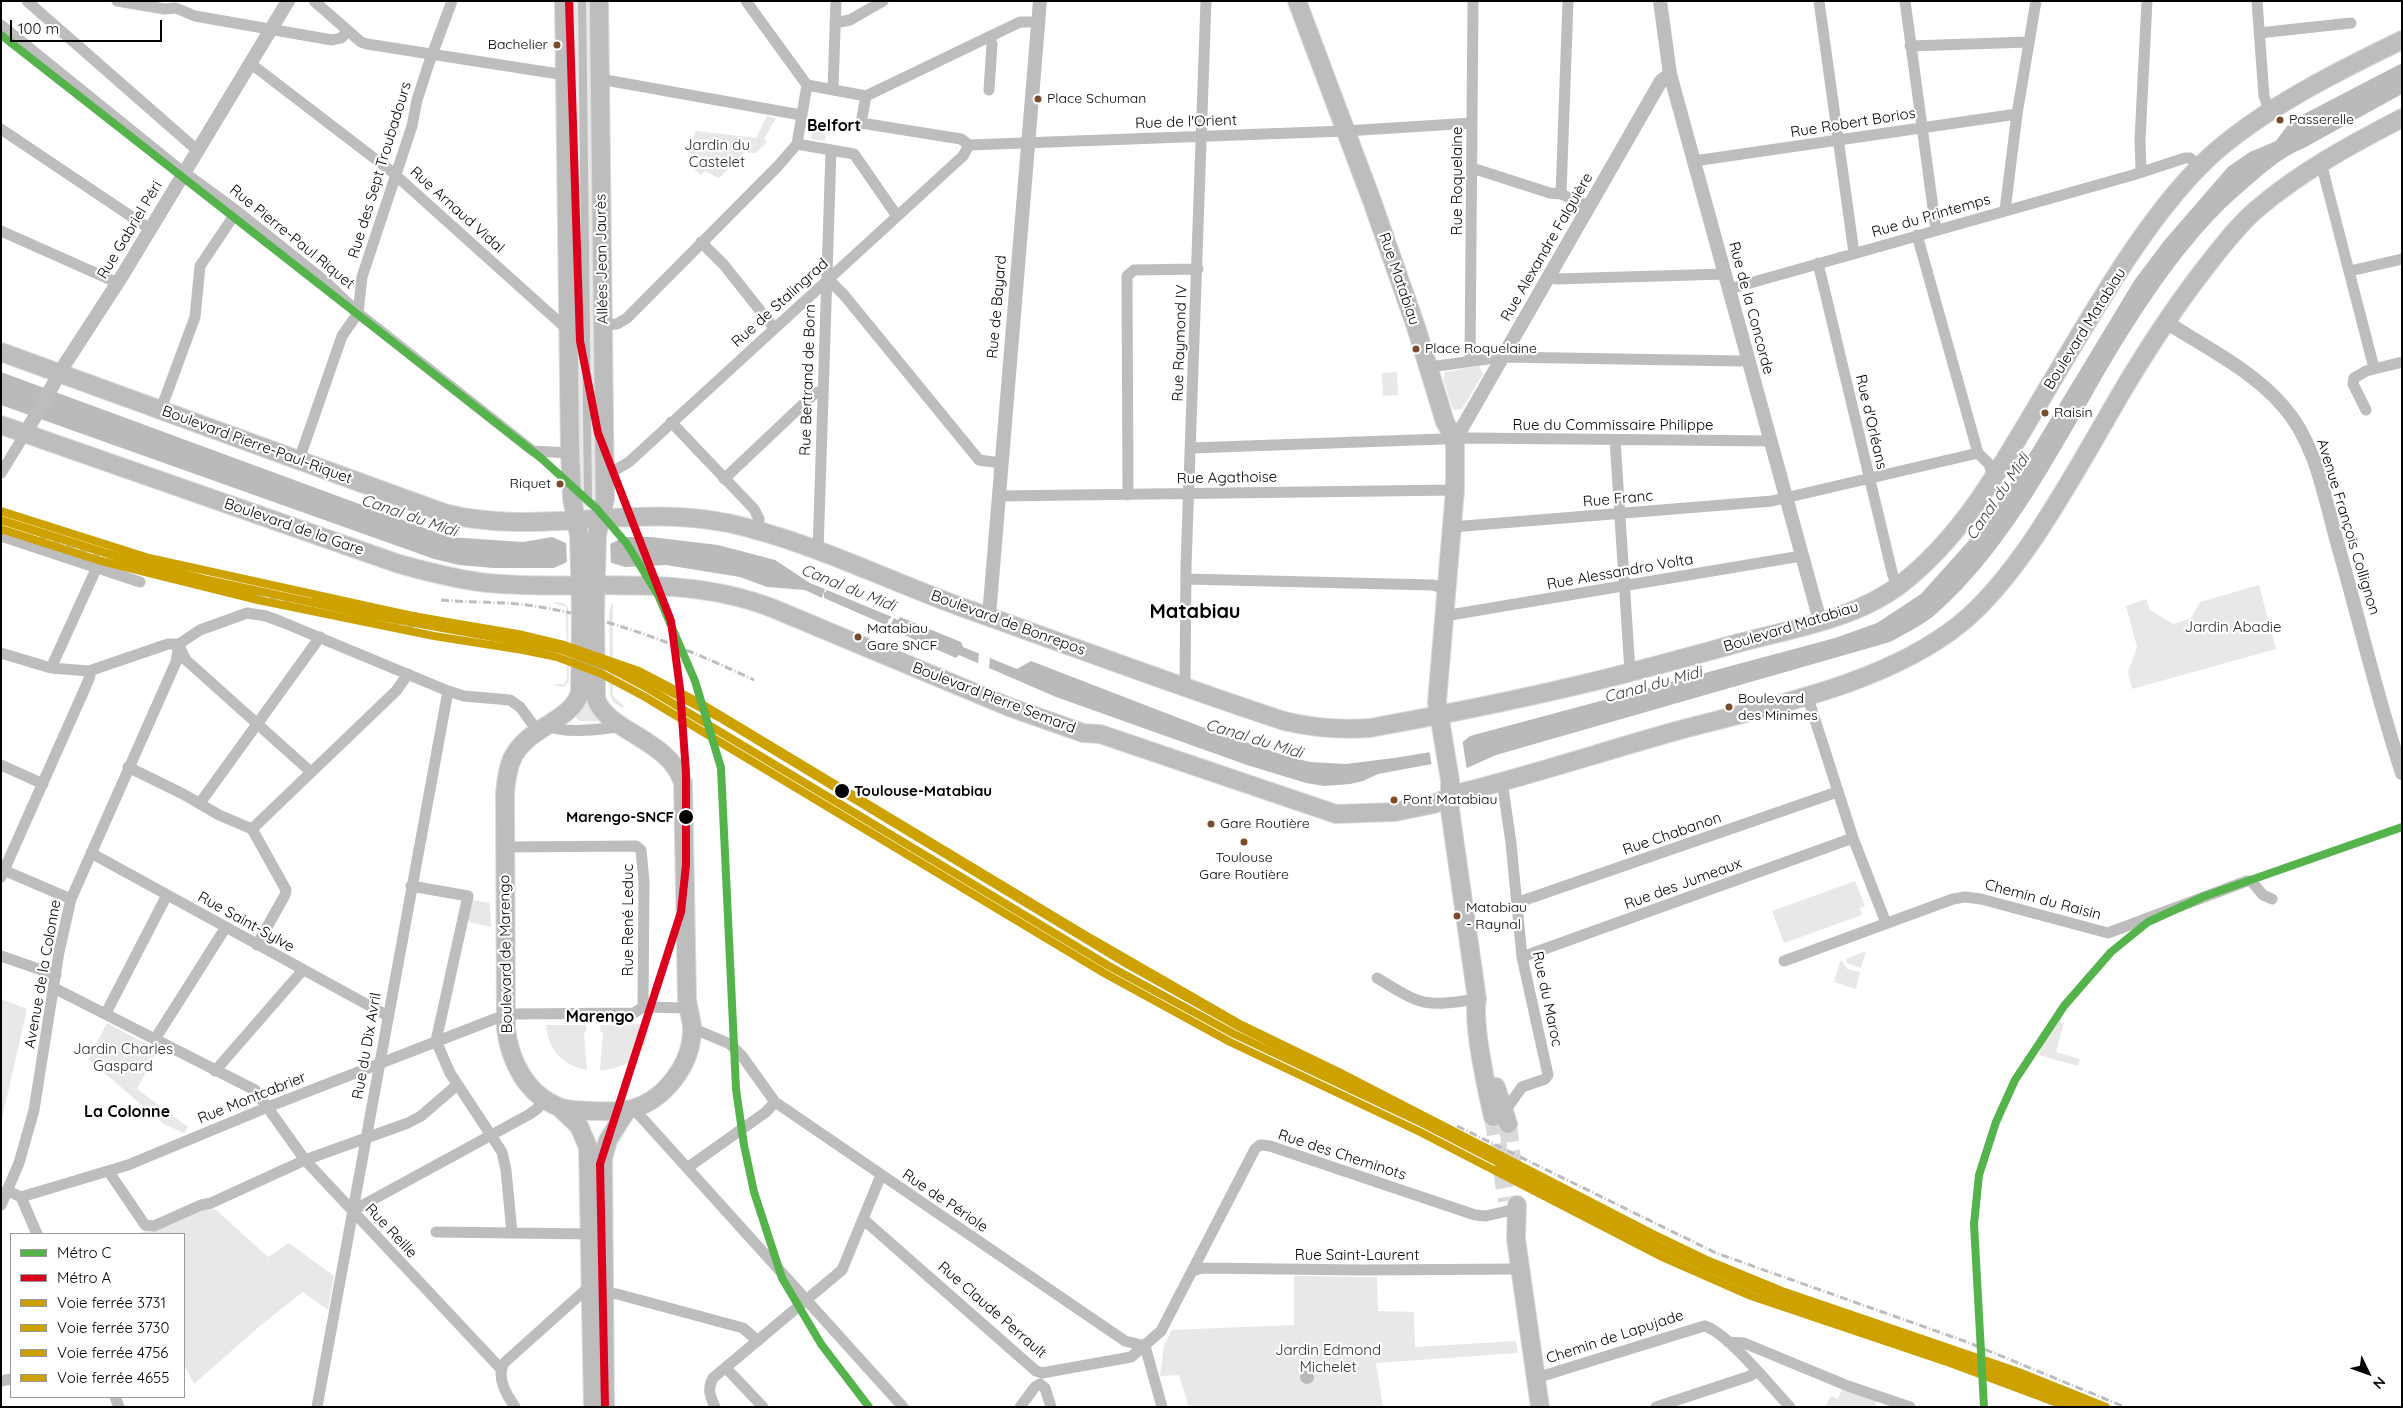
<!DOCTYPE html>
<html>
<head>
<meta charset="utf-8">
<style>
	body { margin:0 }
	#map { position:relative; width:2403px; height:1408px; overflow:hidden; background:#fff; font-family:Quicksand,sans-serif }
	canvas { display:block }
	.frame { position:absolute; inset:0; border:2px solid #000; pointer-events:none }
	.legend { position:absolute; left:10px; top:1233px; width:175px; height:165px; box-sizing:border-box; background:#fff; border:1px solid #999; margin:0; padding:6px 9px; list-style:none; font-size:15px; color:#000 }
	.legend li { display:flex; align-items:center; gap:10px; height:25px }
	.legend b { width:25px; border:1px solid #999 }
	.north { position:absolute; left:2343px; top:1348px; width:50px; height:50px; -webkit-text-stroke:4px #fff; paint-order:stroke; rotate:132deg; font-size:14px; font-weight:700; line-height:20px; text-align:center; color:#000 }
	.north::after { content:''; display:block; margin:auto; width:18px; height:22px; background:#000; clip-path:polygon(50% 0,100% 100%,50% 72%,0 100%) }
	.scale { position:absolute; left:10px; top:20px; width:152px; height:22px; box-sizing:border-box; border:2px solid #000; border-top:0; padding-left:6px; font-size:15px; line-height:18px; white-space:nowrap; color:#000; -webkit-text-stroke:4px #fff; paint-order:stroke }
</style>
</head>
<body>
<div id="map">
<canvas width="2403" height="1408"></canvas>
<div class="frame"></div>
<ul class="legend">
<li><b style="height:6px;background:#54b34b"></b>Métro C</li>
<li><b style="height:6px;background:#db001b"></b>Métro A</li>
<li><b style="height:6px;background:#cda200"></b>Voie ferrée 3731</li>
<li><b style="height:6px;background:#cda200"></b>Voie ferrée 3730</li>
<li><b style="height:6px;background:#cda200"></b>Voie ferrée 4756</li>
<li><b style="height:6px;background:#cda200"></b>Voie ferrée 4655</li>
</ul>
<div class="north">N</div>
<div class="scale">100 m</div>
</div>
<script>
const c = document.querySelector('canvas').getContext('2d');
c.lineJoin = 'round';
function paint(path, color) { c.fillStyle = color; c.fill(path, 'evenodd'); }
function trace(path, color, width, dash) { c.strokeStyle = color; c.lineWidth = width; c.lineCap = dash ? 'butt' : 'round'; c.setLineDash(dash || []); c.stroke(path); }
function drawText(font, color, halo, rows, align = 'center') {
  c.font = font + ' Quicksand,sans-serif'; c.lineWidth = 4.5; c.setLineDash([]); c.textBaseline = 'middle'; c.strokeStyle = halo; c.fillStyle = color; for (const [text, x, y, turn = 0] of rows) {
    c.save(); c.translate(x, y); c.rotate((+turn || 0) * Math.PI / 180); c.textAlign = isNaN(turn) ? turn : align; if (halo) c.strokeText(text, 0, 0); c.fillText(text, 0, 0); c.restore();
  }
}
const green = new Path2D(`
	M569 1H595L600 487 594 508 583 507 578 489Z
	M767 116 776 118 764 139 767 142 756 153 745 152 719 178 704 171 702 175 693 169 699 157 688 153 696 131 756 138Z
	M814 122 822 124 821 130 826 131 825 141 811 139Z
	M1479 366 1483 374 1462 409 1455 410 1452 408 1443 378 1445 372Z
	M1397 372 1398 395 1383 396 1382 373Z
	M2259 585 2276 649 2132 689 2128 672 2137 647 2126 606 2146 599 2150 610 2173 624 2191 618 2200 602Z
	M555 602 564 603 568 608 569 681 564 687 556 686V684H564L567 679 566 607 553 603Z
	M613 602V696L624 706 622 708 613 702 610 696 609 611Z
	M584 700 589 702 599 718 597 721H579L574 715Z
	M1855 881 1865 906 1860 908 1862 915 1784 943 1772 911Z
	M472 900 490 903 491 927 468 922Z
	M1866 951 1861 968 1847 963 1846 959Z
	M1840 961H1842L1847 969 1860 972 1856 989 1834 982Z
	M1 999 27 1009 1 1123Z
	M2063 1010 2061 1022 2064 1023 2056 1052 2080 1059 2078 1066 2039 1055 2043 1041Z
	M107 1023 157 1050 137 1089 188 1127 184 1133 164 1124 88 1059Z
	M649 1024C648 1054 628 1069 600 1070L603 1032H600L601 1025Z
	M546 1025H586V1032L584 1033 587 1070C563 1066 548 1050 546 1025Z
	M205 1207 216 1210 268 1257 289 1243 334 1276 328 1310 303 1292 261 1325 194 1384 184 1365V1234H137Z
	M1294 1276 1377 1277 1378 1311 1414 1312 1415 1347 1516 1341 1518 1353 1376 1363 1383 1407H1189L1179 1375 1160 1376 1164 1345 1172 1330 1294 1325Z
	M1843 1386 1876 1401 1875 1407H1825L1831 1396 1838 1399Z`);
const water = new Path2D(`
	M2402 63V94L2304 148C2281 157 2265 173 2246 189 2184 240 2130 328 2091 397 2047 473 2004 553 1938 612 1924 625 1906 633 1890 642L1496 755 1467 768 1432 764 1378 774 1363 781 1350 784 1324 786 1306 783 1247 765 1056 697 959 655 956 658 895 631V628L890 626 894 618 898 620 900 617 961 642 963 647 1017 669 1031 661 1202 727 1286 756 1310 762 1346 764 1394 758 1455 748 1470 736 1835 638 1877 623 1921 594 1981 527 2018 473 2134 281 2164 241 2228 167 2250 152 2276 141 2287 126 2304 114Z
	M1 372 449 537 523 542 552 537 566 543 610 544 624 537H651L718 545 775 560 810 583 825 589 822 598 805 590 767 587 740 577 666 565 625 567 609 562H567L554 568H494L459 565 434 559 1 405Z
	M827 590 892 617 888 620V626L824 598V593Z
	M1300 1377a7 7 0 1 1 14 0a7 7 0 1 1-14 0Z`);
const pier = new Path2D(`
	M566 540H610L611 565H567Z
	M979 651 990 655 989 670 978 665Z
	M1462 738 1467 771 1432 767 1429 749 1454 745Z`);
const primaryTunnel = new Path2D(`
	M1493 1117 1507 1201
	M1508 1124 1514 1178`);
const pedestrian = new Path2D(`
	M582 1 588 499`);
const minor = new Path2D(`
	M27 1 197 150
	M117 1 165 9 176 8 195 16 332 40 341 38 348 31
	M314 1 361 42 367 44 565 75
	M746 1 807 85
	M1819 1 1854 253
	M1905 1 1936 230
	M2257 1 2264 96 2270 113
	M835 23 850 20 883 1
	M1 25 178 168 237 211 326 282 358 313 533 451 570 453
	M2259 33 2351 23
	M1910 46 2029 42
	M250 63 391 171 568 330
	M600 79 801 115
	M833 89 836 1
	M989 90 992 44 990 37
	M866 96 861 123 961 139 969 145 1345 131 1472 123
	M866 96 1020 22H1038
	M1 129 150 229
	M797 144 854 154 897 216
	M797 144 807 85 866 96
	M1694 161 2017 114
	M2321 163 2374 368
	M1472 168 1550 193 1561 194 1589 206
	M2141 171 2140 140 2147 1
	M1561 194 1568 1
	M2005 210 2017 114 2036 1
	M1 231 118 283
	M1917 235 1978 453
	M701 242 724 265 774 328
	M1818 263 1893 576 1898 586
	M2350 271 2402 259
	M1548 276 1556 279 1725 274
	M828 279 844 295 979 460 1000 463
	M1729 289 2133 175 2185 158H2190L2200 167
	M603 325 617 324 627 318 778 166 797 144
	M1470 361 1473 1
	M1428 369 1437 366 1502 357 1740 361 1747 359
	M161 409 195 317 200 266 237 211
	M2366 410 2353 384 2354 378 2366 371 2402 362
	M671 422 754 509 759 519 758 530
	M1615 440 1630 672
	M1191 448 1470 438 1771 441
	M299 460 342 336 358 313 362 277 412 126 417 100 429 63 452 1
	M1 473 25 434
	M605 476 629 462 963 156 969 145
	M724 479 815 393 822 391
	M1128 495 1127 276 1134 270 1198 269
	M998 496 1455 490
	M1452 527 1772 501 1978 453 1989 464 1993 476
	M1 536 140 582
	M818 551 831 150
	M1186 579 1432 585 1446 588
	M1444 616 1801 556
	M179 646 186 660 311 772
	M1 653 51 668 89 671 168 644H179L200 630 247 613 266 616 282 622 448 691 464 696 510 700 520 707 537 730
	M51 668 97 567
	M1185 687 1186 566 1206 1
	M1807 695 1853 838 1886 923
	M547 725C564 735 604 729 623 726
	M1 765 43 784
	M128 767 183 794 219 815 252 829 286 890 285 895 257 945
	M1502 781 1511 843 1522 957 1548 1075 1545 1079 1522 1087 1505 1111
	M200 803 320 637
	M252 829 396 691 408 674
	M505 847 636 846 641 850 644 881 643 1007
	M91 853 388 1016
	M1 869 71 899
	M1 877 86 686 90 676 89 671
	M411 886 468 896 436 1041
	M1516 903 1837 792
	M1 956 56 975
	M1522 957 1853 838
	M1784 961 1953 899 1965 897 1981 899 2108 933 2247 881H2251L2263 895 2272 899
	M1377 978C1423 1006 1424 1007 1477 999
	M54 988 255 1090 305 1160 501 1369
	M106 1013 167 895
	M692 1028 730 1044 742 1056 775 1102 1125 1341 1145 1346
	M155 1039 226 927
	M436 1041 450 1073 502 1152 506 1170 512 1233
	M215 1071 302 971
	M633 1108 903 1407
	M687 1168 766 1112 775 1102
	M109 1172 145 1225 154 1226 201 1205 211 1203 305 1160 408 1123 421 1116 457 1085
	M8 1191 21 1197 128 1165 268 1107 497 1018 516 1014 634 1013 643 1007 688 1008
	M21 1197 37 1234
	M1 1205 19 1163 34 1110 59 952 71 899 176 662 179 644
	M352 1211 530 1114 538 1108 543 1097
	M863 1219 1036 1371 1042 1373 1131 1357 1161 1331 1255 1149 1260 1145 1270 1146 1475 1215 1486 1216 1507 1211 1512 1214 1516 1223
	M436 1232 590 1234
	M1193 1271 1202 1268 1361 1270 1520 1269
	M604 1293 617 1294 743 1328 758 1341
	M1728 1342 1744 1343 1848 1386 1910 1407
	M1145 1346 1162 1407
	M726 1368 763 1407
	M1536 1378 1704 1326C1725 1330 1773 1389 1790 1407
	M1 1381 11 1379
	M1040 1384 1045 1388 1051 1407
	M115 1397 119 1407
	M317 1407 448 691
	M515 1407C506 1394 496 1377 504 1363L591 1285
	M715 1407C710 1396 707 1389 713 1378L842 1270 881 1175
	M1020 1407 1035 1387 1040 1384
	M1656 1407 1750 1376 1757 1371`);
const tertiary = new Path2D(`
	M1660 1 1670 74 1820 621
	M2166 322C2205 347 2252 370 2283 406 2316 443 2324 496 2337 542 2359 619 2377 697 2402 773
	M25 434 65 364 122 276 288 1
	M1455 440 1661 81 1670 74
	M989 616 1040 1`);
const primary = new Path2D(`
	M564 1 570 453 572 499 579 535 581 612
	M1297 1 1372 201 1416 327 1445 422 1455 440V490L1437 702 1450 780V810L1477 999C1472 1024 1487 1090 1493 1117
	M1 352 444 513C535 537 633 503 728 523 810 541 886 580 964 608 1071 646 1177 686 1284 721 1313 728 1340 730 1370 728 1441 715 1512 701 1583 684 1634 672 1684 658 1735 644 1790 629 1854 620 1901 584 1967 533 2007 456 2049 386 2094 311 2151 208 2216 151 2270 105 2338 71 2402 40
	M1 425 399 564C428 572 458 580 488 583 584 592 679 572 772 608L1009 707 1083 733 1100 734 1336 814 1395 812 1434 804 1459 793C1532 775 1604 751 1676 731 1769 706 1884 685 1960 624 2017 578 2068 485 2105 421 2135 368 2167 317 2205 268 2221 248 2237 226 2257 209 2300 172 2352 144 2402 118
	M595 615 597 535 605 499 599 1
	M580 692C572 722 527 726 512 759 507 770 506 782 505 793L506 1029C510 1061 526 1094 559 1107 569 1111 582 1110 593 1111 604 1111 616 1112 627 1110 663 1103 692 1065 692 1029 692 1020 688 1009 687 999L683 783C670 739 605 731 596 698
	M1496 1087 1508 1124
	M560 1108 579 1126 588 1147 593 1407
	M1517 1205 1516 1239 1540 1407
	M605 1407 603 1158 608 1140 627 1110`);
const rail = new Path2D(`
	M1 520 56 543 115 562 336 614 418 629
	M441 600C474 603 507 601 540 607 614 619 686 648 754 680
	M1457 1126 1716 1253 1967 1342 2125 1407`);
const primaryBridge = new Path2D(`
	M595 615 596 698
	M580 692 581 612`);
const rail1 = new Path2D(`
	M1 520 103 552 208 580 365 614 559 649 606 666 649 689 1109 966 1234 1034 1424 1124 1664 1248 1755 1288 1953 1355 2093 1407`);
const rail2 = new Path2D(`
	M1 511 149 558 417 617 518 634 564 645 639 671 700 703 1085 935 1238 1023 1339 1072 1651 1233 1709 1261 1782 1291 2016 1371 2106 1407`);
const rail3 = new Path2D(`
	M1 520 146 566 255 592
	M316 598 532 638 583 653 644 678 722 719 1127 964 1241 1028 1453 1134
	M1499 1165 1657 1246 1755 1289 2083 1407`);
const rail4 = new Path2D(`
	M1 529 101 561 258 600 434 636 523 650 557 657 602 674 645 697 1104 973 1230 1042 1420 1132 1660 1256 1751 1296 1950 1363 2068 1407`);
const metro1 = new Path2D(`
	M1 35 541 458 597 509 627 544 658 595 695 681 721 768 736 1089 744 1145 754 1192 782 1278 821 1344 869 1407
	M1984 1407 1974 1224 1979 1175 1996 1122 2015 1080 2064 1006 2111 952 2148 922 2205 896 2402 827`);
const metro2 = new Path2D(`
	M569 1 580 341 598 433 671 621 680 689 686 773V865L681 912 600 1164 605 1407`);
const markers = [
	[557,45,4.5,"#7a4b2a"],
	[1038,99,4.5,"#7a4b2a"],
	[2280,120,4.5,"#7a4b2a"],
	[1416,349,4.5,"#7a4b2a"],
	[2045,413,4.5,"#7a4b2a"],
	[560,484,4.5,"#7a4b2a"],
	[858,637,4.5,"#7a4b2a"],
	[1729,707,4.5,"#7a4b2a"],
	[842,791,8,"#000"],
	[1394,800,4.5,"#7a4b2a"],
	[686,817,8,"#000"],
	[1211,824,4.5,"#7a4b2a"],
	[1244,842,4.5,"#7a4b2a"],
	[1457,916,4.5,"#7a4b2a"]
];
const busNames = [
	["Bachelier",548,45,"right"],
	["Place Schuman",1047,99],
	["Passerelle",2289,120],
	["Place Roquelaine",1425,349],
	["Raisin",2054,413],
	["Riquet",551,484,"right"],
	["Matabiau",867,629],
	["Gare SNCF",867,646],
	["Boulevard",1738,699],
	["des Minimes",1738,716],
	["Pont Matabiau",1403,800],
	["Gare Routière",1220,824],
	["Toulouse",1244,858,"center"],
	["Gare Routière",1244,875,"center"],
	["Matabiau",1466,908],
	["- Raynal",1466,925]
];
const streetNames = [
	["Rue de l'Orient",1186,122,-2],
	["Rue Robert Borios",1853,123,-9],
	["Rue des Sept Troubadours",380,170,-73],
	["Rue Roquelaine",1457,181,-90],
	["Rue Arnaud Vidal",457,210,42],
	["Rue du Printemps",1931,216,-16],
	["Rue Gabriel Péri",130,230,-59],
	["Rue Pierre-Paul Riquet",292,237,39],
	["Rue Alexandre Falguière",1547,247,-60],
	["Allées Jean Jaurès",602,259,-91],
	["Rue Matabiau",1399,279,71],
	["Rue de Stalingrad",780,303,-42],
	["Rue de Bayard",997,307,-85],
	["Rue de la Concorde",1751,308,75],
	["Boulevard Matabiau",2085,329,-58],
	["Rue Raymond IV",1180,343,-88],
	["Rue Bertrand de Born",808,380,-88],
	["Rue d'Orléans",1871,422,77],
	["Rue du Commissaire Philippe",1613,425],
	["Boulevard Pierre-Paul-Riquet",257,445,20],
	["Rue Agathoise",1227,478,-1],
	["Rue Franc",1618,499,-5],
	["Boulevard de la Gare",294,527,19],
	["Avenue François Collignon",2348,527,73],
	["Rue Alessandro Volta",1620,572,-10],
	["Boulevard de Bonrepos",1008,623,20],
	["Boulevard Matabiau",1791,627,-17],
	["Boulevard Pierre Semard",994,698,21],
	["Rue Chabanon",1672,834,-19],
	["Rue des Jumeaux",1683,884,-20],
	["Chemin du Raisin",2043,900,15],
	["Rue René Leduc",628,920,-90],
	["Rue Saint-Sylve",246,922,29],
	["Boulevard de Marengo",506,954,-91],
	["Avenue de la Colonne",43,974,-80],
	["Rue du Maroc",1547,999,78],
	["Rue du Dix Avril",367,1046,-80],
	["Rue Montcabrier",252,1098,-22],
	["Rue des Cheminots",1342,1155,18],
	["Rue de Périole",945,1201,34],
	["Rue Reille",391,1231,47],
	["Rue Saint-Laurent",1357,1255],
	["Rue Claude Perrault",992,1310,41],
	["Chemin de Lapujade",1615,1337,-18]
];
const parkNames = [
	["Jardin du",717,145],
	["Castelet",717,162],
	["Jardin Abadie",2233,627],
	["Jardin Charles",123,1049],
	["Gaspard",123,1066],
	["Jardin Edmond",1328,1350],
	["Michelet",1328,1367]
];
const stopNames = [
	["Toulouse-Matabiau",854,791],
	["Marengo-SNCF",674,817,"right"]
];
const neighbourhoodNames = [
	["Belfort",834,126],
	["Marengo",600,1017],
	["La Colonne",127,1112]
];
const waterNames = [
	["Canal du Midi",1998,497,-56],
	["Canal du Midi",409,516,19],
	["Canal du Midi",848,588,22],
	["Canal du Midi",1653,685,-15],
	["Canal du Midi",1254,739,17]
];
const districtNames = [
	["Matabiau",1195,612]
];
paint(green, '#e8e8e8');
paint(water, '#bababa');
paint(pier, '#fff');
trace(primaryTunnel, '#d9d9d9', 18, [18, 9]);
trace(primary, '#dbdbdb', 20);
trace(pedestrian, '#bdbdbd', 8);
trace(minor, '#bdbdbd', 11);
trace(tertiary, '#bdbdbd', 14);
trace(primary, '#bdbdbd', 18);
trace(rail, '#bdbdbd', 3, [8, 2.5, 1, 2.5]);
trace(primaryBridge, '#dbdbdb', 20, []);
trace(primaryBridge, '#bdbdbd', 18);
trace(rail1, '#cda200', 8);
trace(rail2, '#cda200', 8);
trace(rail3, '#cda200', 8);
trace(rail4, '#cda200', 8);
trace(metro1, '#54b34b', 8);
trace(metro2, '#db001b', 8);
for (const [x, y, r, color] of markers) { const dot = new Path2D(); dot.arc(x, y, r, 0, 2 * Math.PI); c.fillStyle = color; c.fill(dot); trace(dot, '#fff', 2); }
drawText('14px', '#000', '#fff', busNames, 'left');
drawText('15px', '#000', '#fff', streetNames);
drawText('15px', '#2d2d2d', '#fff', parkNames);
drawText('bold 15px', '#000', '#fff', stopNames, 'left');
drawText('bold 16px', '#000', '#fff', neighbourhoodNames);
drawText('italic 16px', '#3e3e3e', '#fff', waterNames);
drawText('bold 20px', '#000', '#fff', districtNames);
</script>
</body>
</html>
